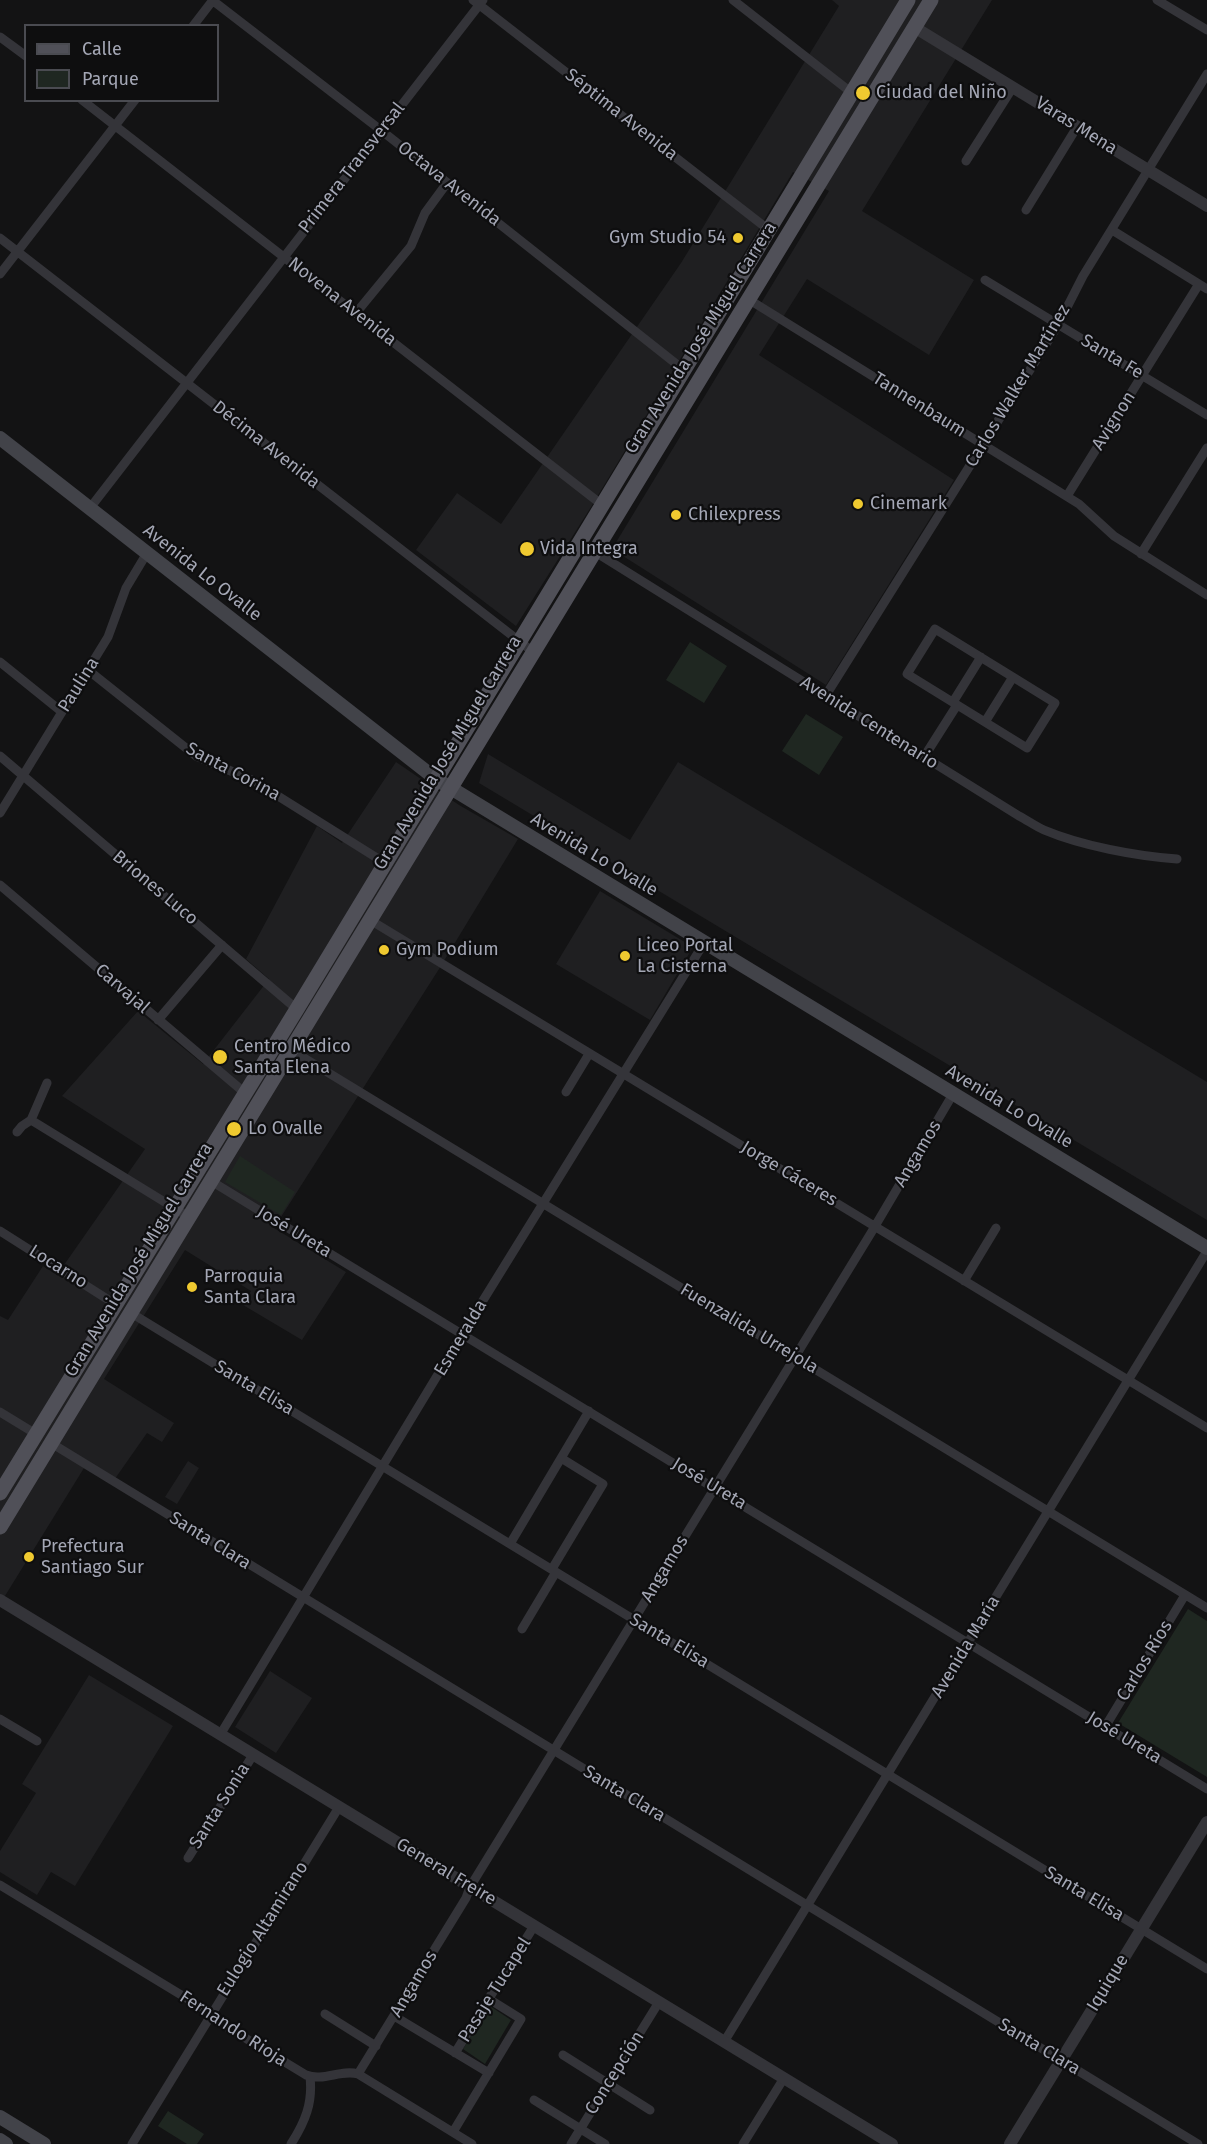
<!DOCTYPE html>
<html>
<head>
<meta charset="utf-8">
<style>
	body { margin:0 }
	#map { position:relative; width:1207px; height:2144px; overflow:hidden; background:#131314; font-family:"Fira Sans",sans-serif }
	canvas { display:block }
	.legend { position:absolute; left:24px; top:24px; width:195px; height:78px; box-sizing:border-box; background:#0e0e0f; border:2px solid #4a4b51; margin:0; padding:8px 10px; list-style:none; font-size:18px; color:#a4a7b5 }
	.legend li { display:flex; align-items:center; gap:12px; height:30px }
	.legend b { width:30px; border:2px solid #4a4b51 }
</style>
</head>
<body>
<div id="map">
<canvas width="1207" height="2144"></canvas>
<ul class="legend">
<li><b style="height:8px;background:#505058"></b>Calle</li>
<li><b style="height:16px;background:#1f2721"></b>Parque</li>
</ul>
</div>
<script>
const c = document.querySelector('canvas').getContext('2d');
c.lineJoin = 'round';
function paint(path, color) { c.fillStyle = color; c.fill(path, 'evenodd'); }
function trace(path, color, width, dash) { c.strokeStyle = color; c.lineWidth = width; c.lineCap = dash ? 'butt' : 'round'; c.setLineDash(dash || []); c.stroke(path); }
function drawText(font, color, halo, rows, align = 'center') {
  c.font = font + ' "Fira Sans",sans-serif'; c.lineWidth = 4.5; c.setLineDash([]); c.textBaseline = 'middle'; c.strokeStyle = halo; c.fillStyle = color; for (const [text, x, y, turn = 0] of rows) {
    c.save(); c.translate(x, y); c.rotate((+turn || 0) * Math.PI / 180); c.textAlign = isNaN(turn) ? turn : align; if (halo) c.strokeText(text, 0, 0); c.fillText(text, 0, 0); c.restore();
  }
}
const built = new Path2D(`
	M832 0H992L862 211 974 280 929 355 807 279 759 355 954 480 826 685 612 549 829 191 793 172 591 507 516 626 416 550 457 493 501 524 681 263 839 6Z
	M488 754 630 840 678 762 1207 1082V1220L479 783Z
	M396 762 459 805 518 839 439 969 274 1228 346 1272 302 1340 243 1305 251 1291 185 1250 104 1379 174 1423 162 1442 147 1433 112 1483 84 1468 0 1604V1316L8 1320 43 1266 57 1275 145 1149 62 1096 138 1011 203 1064 269 979 246 959 317 826 342 843Z
	M600 891 693 947 650 1020 556 964Z
	M188 1461 199 1468 177 1504 165 1497Z
	M270 1671 312 1698 276 1753 235 1727Z
	M89 1675 173 1726 75 1886 51 1872 37 1895 0 1872V1851L36 1793 22 1784Z`);
const green = new Path2D(`
	M690 642 727 666 704 703 666 680Z
	M806 714 843 737 819 775 782 751Z
	M240 1156 295 1192 281 1215 225 1182Z
	M1188 1609 1207 1621V1777L1118 1723Z
	M490 2006 511 2020 485 2064 463 2049Z
	M168 2111 204 2134 197 2144H187L158 2126Z`);
const minor = new Path2D(`
	M212 0 382 131 684 370
	M473 0 769 230
	M733 0 852 93
	M1157 0 1207 30
	M193 26 213 0
	M0 37 26 56
	M82 100 601 504
	M966 161 1013 87
	M1026 210 1077 127
	M1112 230 1207 289
	M0 238 532 651
	M0 274 135 100
	M985 280 1207 415
	M748 299 1079 504 1114 536 1207 595
	M356 313 411 246 425 213 447 183
	M1067 496 1199 284
	M90 508 483 0
	M579 542 1019 816C1027 820 1035 826 1044 830 1082 846 1136 856 1177 859
	M1141 554 1207 448
	M935 629 1055 703 1027 748 907 674Z
	M0 662 62 712
	M88 670 196 756 254 781 385 863
	M826 695 1023 381 1058 325 1083 276 1207 74
	M953 702 981 657
	M985 722 1013 677
	M0 756 299 1011
	M924 757 957 705
	M0 813 108 637 126 588 147 553
	M0 885 245 1093
	M370 920 1207 1428
	M158 1020 222 945
	M291 1050 1207 1608
	M566 1092 589 1054
	M31 1120 189 1217
	M17 1132 22 1126 31 1120 47 1083
	M211 1181 1207 1789
	M0 1231 115 1304
	M964 1281 996 1228
	M131 1313 1207 1969
	M0 1412 36 1434
	M51 1443 1198 2144
	M510 1544 589 1411
	M552 1569 603 1484 561 1458
	M522 1629 556 1572
	M0 1719 37 1741
	M1105 1727 1185 1595
	M220 1735 466 1328 704 943
	M188 1858 253 1755
	M0 1885 206 2010 214 2019 306 2075C323 2082 341 2069 358 2074L472 2144
	M325 2014 376 2046
	M394 2016 489 2073
	M724 2042 1207 1251
	M455 2053 534 1926
	M563 2055 650 2110
	M358 2074 466 1898 470 1887 871 1233 953 1094
	M534 2100 605 2144
	M453 2132 521 2019 489 1999
	M132 2144 339 1807
	M291 2144C305 2122 313 2103 310 2077
	M571 2144 659 2002
	M743 2144 784 2078`);
const tertiary = new Path2D(`
	M914 27 1207 206
	M0 1600 892 2144
	M1010 2144 1207 1822`);
const secondary = new Path2D(`
	M0 438 436 779 1207 1248
	M0 2117 44 2144
	M0 2140 6 2144`);
const primary = new Path2D(`
	M0 1493 297 1009 908 0
	M0 1527 931 0`);
const markers = [
	[863,93,8,"#efc930"],
	[738,238,6,"#efc930"],
	[858,504,6,"#efc930"],
	[676,515,6,"#efc930"],
	[527,549,8,"#efc930"],
	[384,950,6,"#efc930"],
	[625,956,6,"#efc930"],
	[220,1057,8,"#efc930"],
	[234,1129,8,"#efc930"],
	[192,1287,6,"#efc930"],
	[29,1557,6,"#efc930"]
];
const poiNames = [
	["Ciudad del Niño",876,93],
	["Gym Studio 54",726,238,"right"],
	["Cinemark",870,504],
	["Chilexpress",688,515],
	["Vida Integra",540,549],
	["Liceo Portal",637,946],
	["La Cisterna",637,967],
	["Gym Podium",396,950],
	["Centro Médico",234,1047],
	["Santa Elena",234,1068],
	["Lo Ovalle",248,1129],
	["Parroquia",204,1277],
	["Santa Clara",204,1298],
	["Prefectura",41,1547],
	["Santiago Sur",41,1568]
];
const streetNames = [
	["Séptima Avenida",621,115,38],
	["Varas Mena",1076,126,32],
	["Primera Transversal",352,168,-52],
	["Octava Avenida",449,184,38],
	["Novena Avenida",342,302,38],
	["Gran Avenida José Miguel Carrera",701,338,-58],
	["Santa Fe",1112,357,31],
	["Carlos Walker Martínez",1018,386,-59],
	["Tannenbaum",919,405,32],
	["Avignon",1114,421,-58],
	["Décima Avenida",266,445,38],
	["Avenida Lo Ovalle",202,573,38],
	["Paulina",79,685,-58],
	["Avenida Centenario",869,723,32],
	["Gran Avenida José Miguel Carrera",448,753,-59],
	["Santa Corina",233,772,28],
	["Avenida Lo Ovalle",594,855,31],
	["Briones Luco",155,888,40],
	["Carvajal",122,989,41],
	["Avenida Lo Ovalle",1009,1107,31],
	["Angamos",918,1154,-59],
	["Jorge Cáceres",789,1174,31],
	["José Ureta",294,1232,31],
	["Gran Avenida José Miguel Carrera",139,1260,-59],
	["Locarno",58,1267,32],
	["Fuenzalida Urrejola",749,1329,31],
	["Esmeralda",461,1338,-59],
	["Santa Elisa",254,1388,31],
	["José Ureta",709,1484,31],
	["Santa Clara",210,1541,32],
	["Angamos",665,1569,-59],
	["Santa Elisa",669,1641,31],
	["Avenida María",966,1647,-59],
	["Carlos Ríos",1145,1661,-59],
	["José Ureta",1124,1738,31],
	["Santa Clara",624,1794,31],
	["Santa Sonia",220,1806,-58],
	["General Freire",446,1872,31],
	["Santa Elisa",1084,1894,31],
	["Eulogio Altamirano",263,1929,-58],
	["Iquique",1108,1983,-59],
	["Angamos",414,1984,-59],
	["Pasaje Tucapel",495,1990,-58],
	["Fernando Rioja",233,2029,33],
	["Santa Clara",1039,2047,31],
	["Concepción",615,2073,-58]
];
paint(built, '#1f1f21');
paint(green, '#1f2721');
trace(minor, '#343439', 9);
trace(tertiary, '#343439', 12);
trace(secondary, '#424349', 14);
trace(primary, '#505058', 15);
for (const [x, y, r, color] of markers) { const dot = new Path2D(); dot.arc(x, y, r, 0, 2 * Math.PI); c.fillStyle = color; c.fill(dot); trace(dot, '#0e0e0f', 2); }
drawText('18px', '#a4a7b5', '#0e0e0f', poiNames, 'left');
drawText('18px', '#a4a7b5', '#0e0e0f', streetNames);
</script>
</body>
</html>
